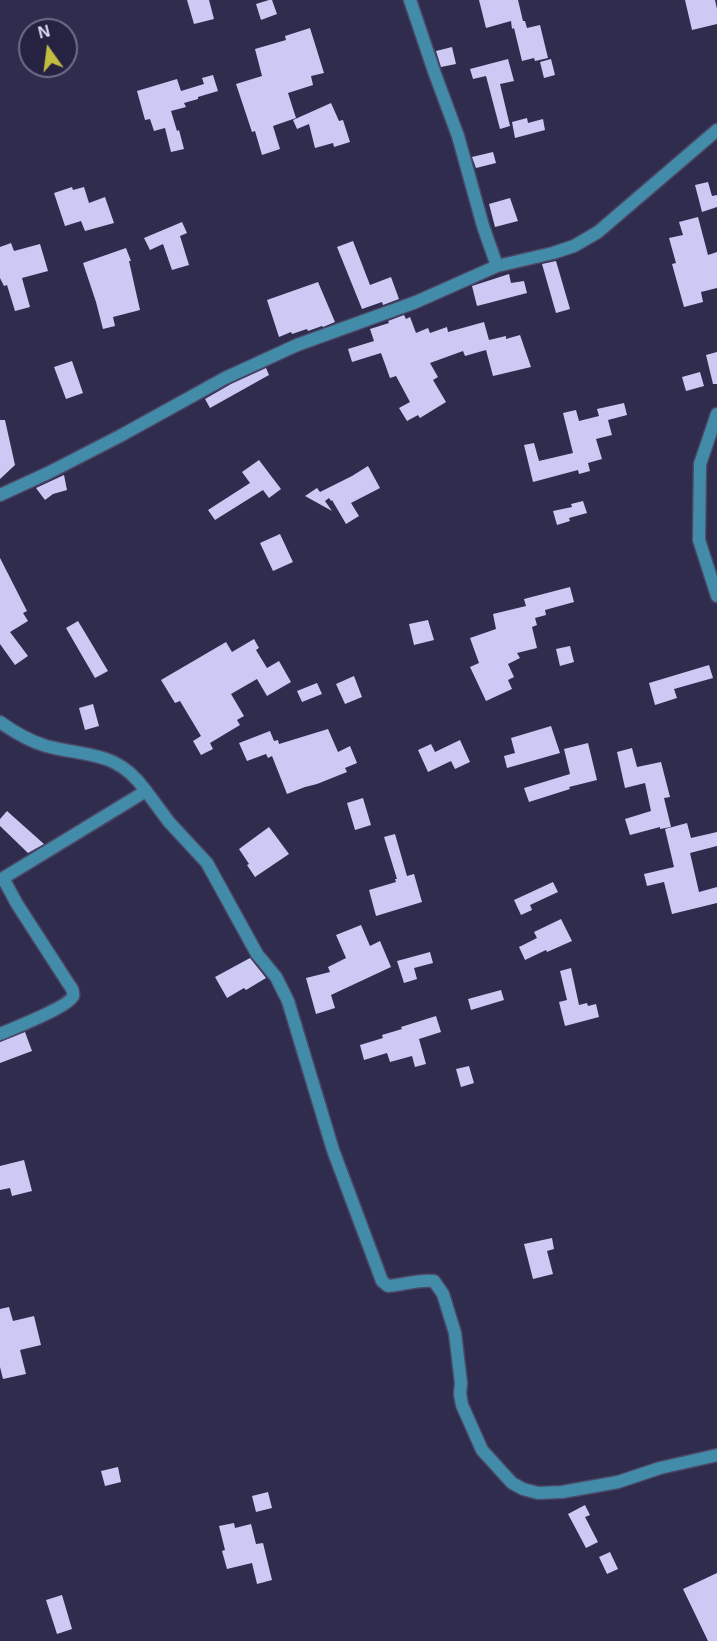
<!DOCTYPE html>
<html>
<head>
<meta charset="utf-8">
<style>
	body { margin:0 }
	#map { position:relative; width:717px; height:1641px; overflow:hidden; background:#2f2c4d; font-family:Arial,sans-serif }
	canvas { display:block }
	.north { position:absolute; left:18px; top:18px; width:60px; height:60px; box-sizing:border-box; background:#262242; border:2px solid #706d89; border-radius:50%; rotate:346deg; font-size:16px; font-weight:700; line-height:24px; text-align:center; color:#deddf3 }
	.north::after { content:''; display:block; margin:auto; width:21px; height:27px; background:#c2bd3f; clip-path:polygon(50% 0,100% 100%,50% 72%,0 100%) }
</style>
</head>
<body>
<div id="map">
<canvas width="717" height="1641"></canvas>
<div class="north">N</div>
</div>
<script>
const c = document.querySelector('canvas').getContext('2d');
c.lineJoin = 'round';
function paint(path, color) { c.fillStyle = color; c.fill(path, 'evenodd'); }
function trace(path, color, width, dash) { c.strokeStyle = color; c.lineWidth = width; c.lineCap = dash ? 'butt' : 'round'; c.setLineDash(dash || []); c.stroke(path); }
const building = new Path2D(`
	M187 0H209L214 19 194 24Z
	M269 0H272L277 14 261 20 256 4Z
	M479 0H518L523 21H525L527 28 540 25 548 58 535 61 534 58 522 61 514 28 512 29 511 21 486 28Z
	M685 0H715L717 9V24L692 30Z
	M310 28 324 73 311 76 313 85 288 93 296 118 273 126 280 149 262 155 255 131 252 132 236 84 262 76 255 49 286 40 285 36Z
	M452 47 456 64 441 67 436 51Z
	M508 59 514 81 500 84 510 126 500 129 486 76 473 79 470 69Z
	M551 59 555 75 544 78 540 62Z
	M213 75 218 91 198 97V99L184 103 186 107 171 111 177 131 179 130 184 149 171 152 165 128 154 131 150 119 145 120 137 91 177 79 181 91 204 84 202 78Z
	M331 103 339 121 343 120 350 142 334 147 333 143 315 148 309 124 297 129 293 120Z
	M527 118 528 123 543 119 545 130 515 138 512 122Z
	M493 152 496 163 476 168 472 157Z
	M708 182 712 196 717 195V207L702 212 695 185Z
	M72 187 73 190 84 187 89 203 105 197 114 223 85 231 81 221 65 226 54 193Z
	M510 198 518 221 495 227 489 204Z
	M698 217 708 255 717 252V288L701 292 703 302 684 307 672 264 676 263 669 238 683 235 679 222Z
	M182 222 187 233 180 236 189 265 172 270 163 244 150 250 144 238Z
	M353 241 370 285 391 277 399 299 383 305 382 302 362 309 337 247Z
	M11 243 14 251 40 244 48 271 22 278 30 307 15 311 7 285 4 286 0 278V247Z
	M126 248 131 261H129L140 310 113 317 115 326 103 329 96 302 83 263Z
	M556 261 570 309 556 313 542 264Z
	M509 274 511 283 524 281 527 293 477 306 472 286Z
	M318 282 335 322 323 327 322 326 308 331 307 329 292 334 291 332 279 337 267 300Z
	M404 315 406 319 410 317 416 333 428 328 430 333 447 327 448 332 484 322 489 340 506 336V339L520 335 531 367 493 376 486 350 465 356 463 351 430 363 438 377 433 380 446 402 420 418 418 415 407 421 399 408 410 402 396 376 390 378 381 353 352 362 348 349 374 341 370 329 389 323 388 321Z
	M717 352V384H713L706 355Z
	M72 361 83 393 66 399 54 367Z
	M266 368 269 375 210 408 205 399 231 384Z
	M700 372 704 386 686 391 682 377Z
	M624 403 627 415 608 420 612 435 596 439 602 459 588 463 590 471 579 474 578 470 533 482 524 445 534 443 539 461 573 453 563 413 576 410 579 421 599 416 597 409Z
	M0 420H5L15 465 0 479Z
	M259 460 281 489 269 498 263 490 215 520 208 510 250 483 242 472Z
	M368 466 380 488 351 503 359 516 346 524 332 500 331 501 329 498 325 501 332 511 305 496 317 488 320 492 352 476Z
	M64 475 67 490 53 494 45 500 36 488Z
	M583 501 587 513 569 518 570 521 557 525 553 511 572 507 571 504Z
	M280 534 293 562 273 571 260 543Z
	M0 558 27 611 23 613 28 621 10 632 28 656 15 665 0 644Z
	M570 587 574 602 545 610 546 615 535 618 537 625 532 627 537 648 517 653 520 658 508 664 514 677 508 680 512 689 486 701 470 667 479 663 470 638 496 629 493 614 526 606 524 599Z
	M428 620 434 640 414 645 409 624Z
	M78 621 108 671 95 678 66 628Z
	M254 639 259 648 256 650 267 668 279 661 291 682 267 696 257 679 231 694 244 716 237 720 240 725 210 743 213 749 201 755 193 741 201 736 180 701 175 703 161 680 226 642 232 652Z
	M570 646 574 662 560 666 556 649Z
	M709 665 713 678 674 689 677 698 655 705 649 683Z
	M354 676 362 697 345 704 336 684Z
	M317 683 322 694 302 702 297 691Z
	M93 704 99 726 85 730 79 708Z
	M551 726 560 753 507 768 504 756 515 753 511 738Z
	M328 729 338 752 350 746 357 763 345 768 347 772 317 784 305 787 287 794 272 756 268 758 266 754 247 761 239 743 270 731 274 741 278 740 279 744Z
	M460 740 470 762 455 769 451 761 428 772 418 750 431 744 435 752Z
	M588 743 597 780 569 787 570 789 529 802 524 788 570 774 564 749Z
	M632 748 637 767 661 762 670 797 664 798 671 827 660 829V827L630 835 625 819 651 811 645 783 625 788 617 752Z
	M363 798 371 825 355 830 347 803Z
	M7 811 44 844 28 853 0 826V819Z
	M687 823 691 838 717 832V846L690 853 699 892 717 887V903L672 914 664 882 647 886 644 874 674 867 665 829Z
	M269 827 289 854 255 877 247 865 249 864 239 849Z
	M395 834 407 876 414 874 422 902 376 916 369 890 396 882 395 879H397L384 837Z
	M553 882 558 892 530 905 532 910 521 915 514 900Z
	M561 919 572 941 547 952 546 950 525 960 519 947 537 938 534 932Z
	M361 925 370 946 380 941 391 967 331 995 335 1008 316 1014 306 978 330 972 328 967 346 958 336 935Z
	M430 952 433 963 414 968 417 979 404 983 397 961Z
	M250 958 266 978 246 990 244 988 227 998 215 977Z
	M571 968 579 1005 587 1003 588 1006 596 1004 599 1017 565 1026 559 1002 567 1000 560 971Z
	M501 990 504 1000 471 1010 468 999Z
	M436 1016 441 1032 419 1039 426 1064 415 1067 412 1056 390 1062 387 1053 364 1060 360 1045 383 1038 382 1035 402 1029 401 1027Z
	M25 1032 32 1051 0 1063V1042Z
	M469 1066 474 1083 461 1087 456 1069Z
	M24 1160 32 1191 12 1196 10 1188 0 1190V1166Z
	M552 1238 554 1249 547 1251 553 1274 533 1279 524 1244Z
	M9 1307 13 1321 34 1316 41 1345 20 1350 26 1374 3 1379 0 1367V1309Z
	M118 1467 121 1482 105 1486 101 1471Z
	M268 1492 272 1508 256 1512 252 1496Z
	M585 1505 590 1515 585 1517 598 1542 586 1548 568 1514Z
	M234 1523 235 1528 251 1524 256 1544 263 1543 272 1580 257 1584 252 1563 227 1569 222 1551 225 1550 219 1526Z
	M610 1552 618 1569 607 1574 599 1557Z
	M717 1573V1641H708L683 1589Z
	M62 1595 72 1629 57 1634 46 1600Z`);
const minor = new Path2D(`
	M410 0 435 74 458 136 483 226 497 266
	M717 414 700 464 699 540 717 596
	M0 495 48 473 120 436 225 378 297 345 416 302 497 266 553 253 574 246 598 232 717 130
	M0 722C14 732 29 741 46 746 88 757 117 750 146 791L0 880
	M146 791 169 822 207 863 257 954 276 977 288 1001 333 1150 382 1281 388 1286C405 1285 418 1279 434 1281L443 1294 455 1333 461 1383 460 1394 462 1405 482 1450 512 1483 523 1489 538 1493 562 1492 618 1482 660 1468 717 1455
	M0 1034C12 1029 70 1006 73 996 74 991 71 987 68 983L17 904 3 878`);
paint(building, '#cccaf5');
trace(minor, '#4b4868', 15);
trace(minor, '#438ca9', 12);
</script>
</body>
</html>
